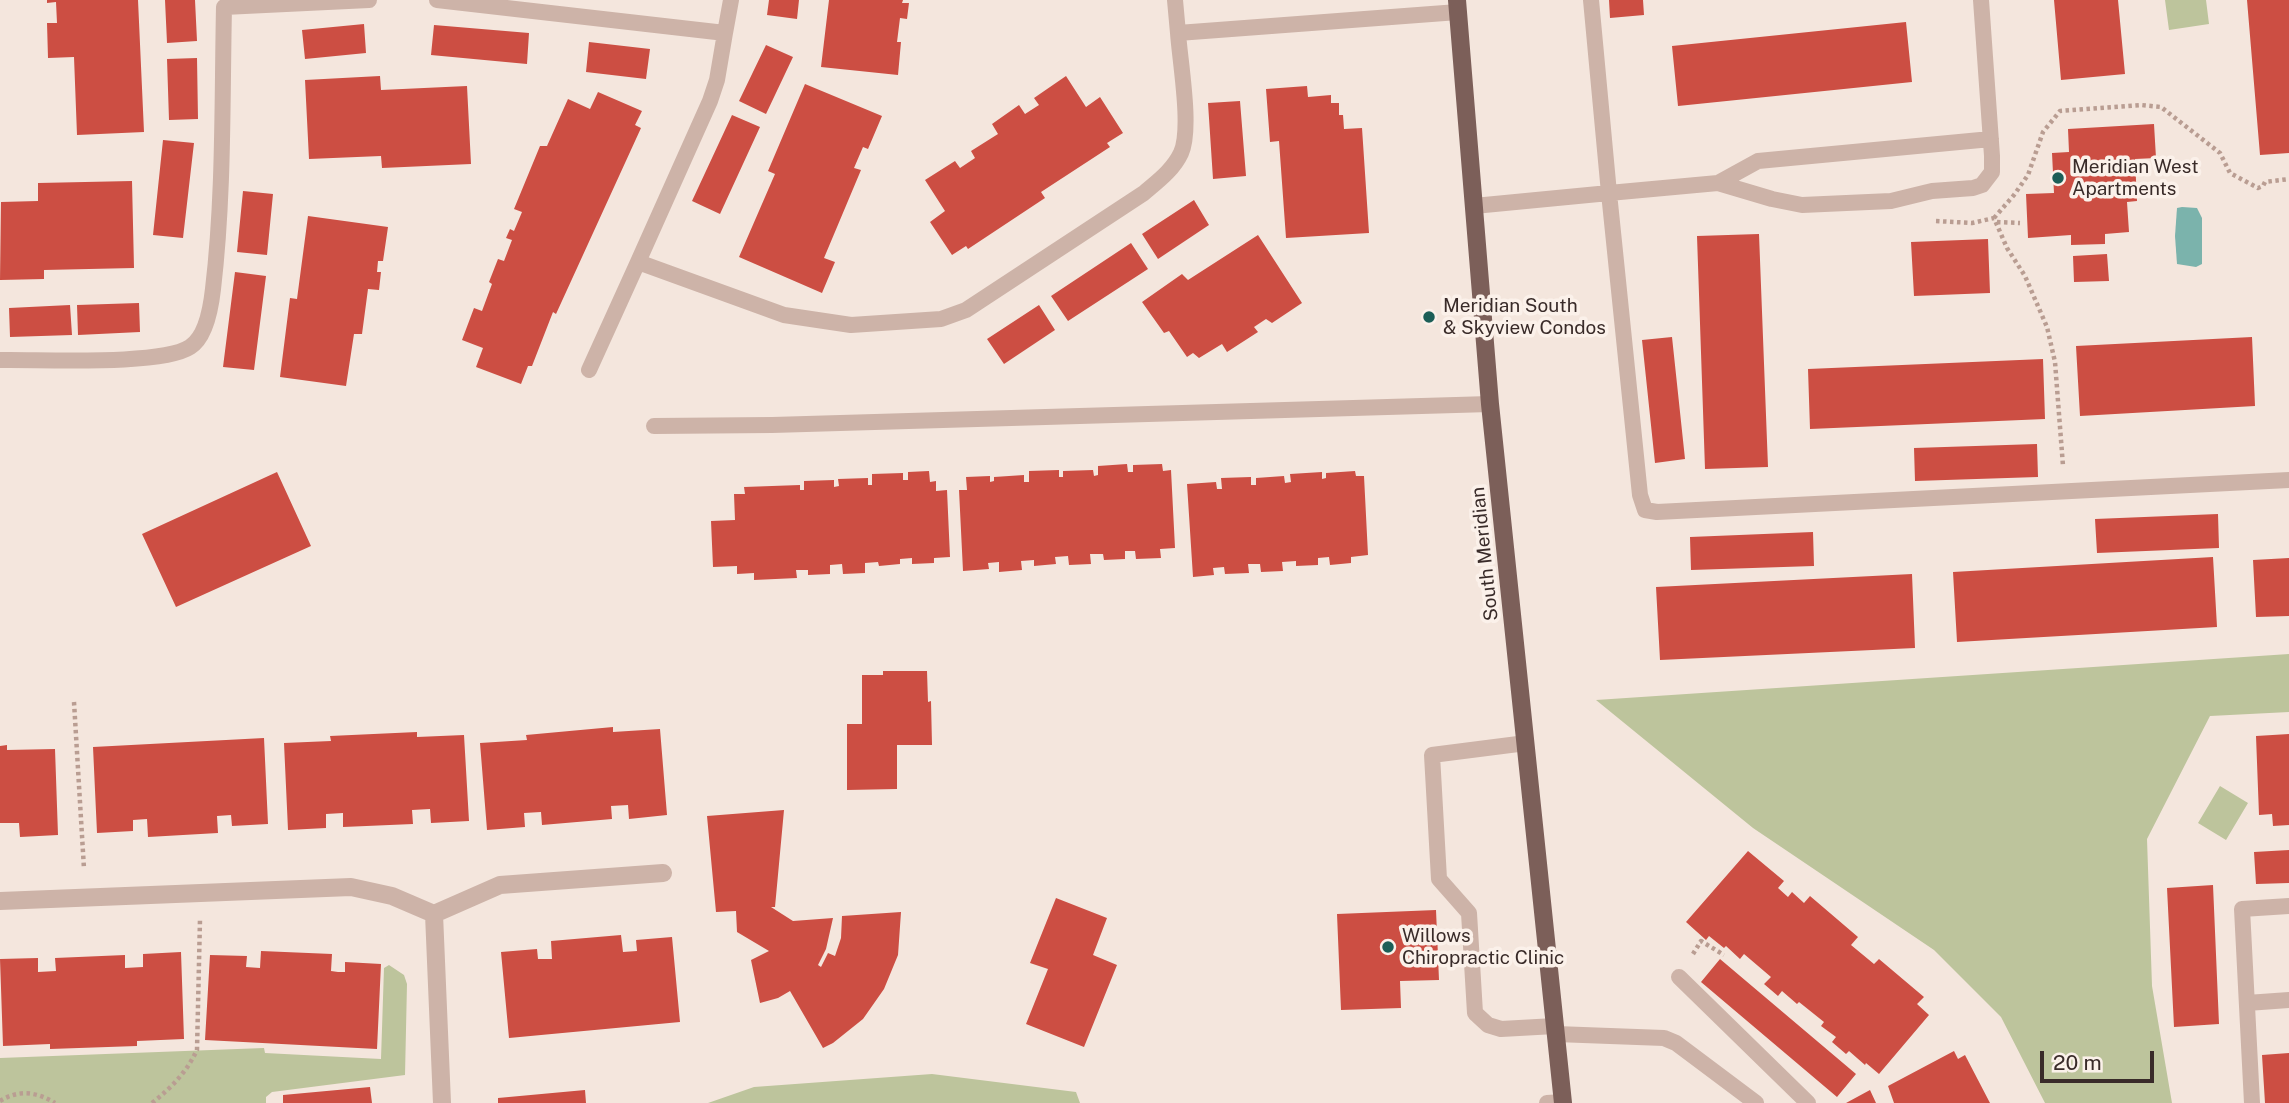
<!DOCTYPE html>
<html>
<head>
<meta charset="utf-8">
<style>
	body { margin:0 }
	#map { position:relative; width:2289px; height:1103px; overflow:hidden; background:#f4e6dd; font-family:"Public Sans",sans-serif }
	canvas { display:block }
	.scale { position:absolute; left:2040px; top:1051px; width:114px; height:32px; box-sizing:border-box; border:4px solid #392b29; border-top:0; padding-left:9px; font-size:21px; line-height:24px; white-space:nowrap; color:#392b29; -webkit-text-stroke:5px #fbf1ea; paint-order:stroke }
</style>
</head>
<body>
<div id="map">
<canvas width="2289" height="1103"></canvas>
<div class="scale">20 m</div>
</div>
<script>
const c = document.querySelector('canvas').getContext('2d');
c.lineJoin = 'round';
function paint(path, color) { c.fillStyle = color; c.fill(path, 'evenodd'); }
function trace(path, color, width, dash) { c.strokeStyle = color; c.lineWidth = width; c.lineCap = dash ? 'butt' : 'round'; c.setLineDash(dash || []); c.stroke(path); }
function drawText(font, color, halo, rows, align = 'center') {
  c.font = font + ' "Public Sans",sans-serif'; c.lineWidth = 7; c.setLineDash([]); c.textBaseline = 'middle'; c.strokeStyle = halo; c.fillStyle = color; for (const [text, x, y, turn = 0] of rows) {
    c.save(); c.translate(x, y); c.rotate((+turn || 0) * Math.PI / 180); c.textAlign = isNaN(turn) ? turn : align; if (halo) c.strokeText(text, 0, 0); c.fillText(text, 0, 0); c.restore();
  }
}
const green = new Path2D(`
	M2165 0H2206L2209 24 2169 30Z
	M2289 654V712L2210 716 2147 839 2152 986 2172 1103H2045L2001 1017 1934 950 1753 828 1596 700Z
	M2220 786 2248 803 2226 840 2198 823Z
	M389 965 404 975 407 984 405 1075 272 1092 266 1097V1103H0V1058L264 1048 265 1053 381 1059 384 968Z
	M932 1074 1076 1092 1080 1103H708L754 1087Z`);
const water = new Path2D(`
	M2182 207 2197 208 2202 218V264L2196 267 2177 264 2175 236 2177 208Z`);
const building = new Path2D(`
	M47 0H138L144 132 77 135 74 57 48 58 47 23H57L56 2 47 3Z
	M165 0H195L197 41 167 43Z
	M769 0H799L797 19 767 15Z
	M829 0H903L902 3H909L907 19 900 18 897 42H901L898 75 821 67Z
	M1609 0H1643L1644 15 1610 18Z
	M2054 0H2118L2125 74 2061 80Z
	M2247 0H2289V153L2260 155Z
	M1906 22 1912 82 1678 106 1672 46Z
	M364 24 366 53 305 59 302 30Z
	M434 25 529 33 527 64 431 55Z
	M589 42 650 49 646 79 586 72Z
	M766 45 793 57 766 114 739 101Z
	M197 58 198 119 169 120 167 59Z
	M380 76 381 90 467 86 471 164 382 168 381 156 309 159 305 80Z
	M1066 76 1086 107 1100 97 1123 133 1107 143 1110 147 1041 192 1045 198 968 249 966 246 952 255 930 222 945 211 925 180 955 161 960 168 975 158 971 151 998 134 992 124 1019 105 1025 114 1039 105 1034 98Z
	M805 84 882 116 868 149 863 147 854 168 861 170 824 258 835 262 822 293 739 257 775 174 768 171Z
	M1307 86 1308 97 1331 95V103H1339V115H1343L1344 129 1362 128 1369 233 1286 238 1279 141 1270 142 1266 89Z
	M598 92 642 111 635 125 641 128 556 314 553 312 532 366H528L521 384 476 367 483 348 462 340 474 308 482 311 492 284 489 282 498 259 504 261 512 240 506 238 510 229 514 231 522 212 514 209 540 146H547L568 99 590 109Z
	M1240 101 1246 176 1213 179 1208 103Z
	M732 115 760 127 720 214 692 201Z
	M2154 124 2156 158 2135 159 2137 201 2127 202 2129 232 2105 234V244L2071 245V235L2028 238 2026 194 2054 193 2052 153 2069 152 2068 129Z
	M163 140 194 143 183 238 153 235Z
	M132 181 134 268 44 270V279L0 280 1 202 38 201V183Z
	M243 191 273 194 267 255 237 252Z
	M1194 200 1209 225 1158 259 1142 234Z
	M308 216 388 227 383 261H378L377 272H381L379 290 368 289 362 334H354L346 386 280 377 290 298 297 299Z
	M1759 234 1768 467 1705 469 1697 236Z
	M1258 235 1302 303 1272 323 1266 319 1254 327 1258 332 1227 352 1222 344 1199 358 1193 353 1187 357 1169 331 1164 333 1142 302 1182 274 1188 280Z
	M1988 239 1990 293 1914 296 1911 242Z
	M1131 243 1148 269 1068 321 1051 296Z
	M2107 254 2109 281 2074 282 2073 256Z
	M235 272 266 276 254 370 223 367Z
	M139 303 140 332 78 335 77 305Z
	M70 305 72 335 10 337 9 308Z
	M1039 305 1055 330 1004 364 987 339Z
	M1672 337 1685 459 1655 463 1642 340Z
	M2252 337 2255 406 2080 416 2076 346Z
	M2043 359 2045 419 1810 429 1808 369Z
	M2037 444 2038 477 1915 481 1914 448Z
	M1127 464 1128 472H1133V465L1162 464 1163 471 1171 470 1175 548 1160 549 1161 558 1136 559 1135 551H1125V559L1104 560 1103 554H1090L1091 564 1069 565 1068 556 1055 557 1056 564 1034 566V560L1021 561 1022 570 999 572V562L988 563 989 569 963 571 959 490H967L966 477 990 476V482L994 481V477L1024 475V482H1029V471L1059 470V477H1063V471L1093 470 1094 476 1098 475V466Z
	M929 471 930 482 936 481V491L947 490 950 557 934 558V563L912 564V558L900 559V564L879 566 878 562 865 563V573L843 574 842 564 830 565V574L808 575V570H796L797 578 754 580V573L737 574V566L713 567 711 521 735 520 734 494H745L744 487 800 485V490H804V481L834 480V487L839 486 838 479 868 478V485H872V474L903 473V480H908V472Z
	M1355 471 1356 476H1364L1368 555 1351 557V563L1330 565 1329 557 1318 558V565L1296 566V561L1282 562 1283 571 1261 572 1260 564H1248L1249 573 1225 574 1224 567 1213 568 1214 575 1193 577 1187 484 1216 482 1217 489H1222L1221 478 1251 477V485H1256V478L1284 476 1285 483 1291 482 1290 474 1322 472V479L1326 478V473Z
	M277 472 311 546 176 607 142 534Z
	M2218 514 2219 548 2097 553 2095 519Z
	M1813 532 1814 566 1691 570 1690 537Z
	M2213 557 2217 627 1957 642 1953 572Z
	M2289 558V616L2256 617 2253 560Z
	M1912 574 1915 648 1660 660 1656 587Z
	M883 671H927L928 702 931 701 932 745H897V789L847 790V724H862V675H883Z
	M613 727V732L660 729 667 815 629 819 628 805 611 806 612 819 542 825 541 812 524 813 525 827 487 830 480 743 527 740 526 735Z
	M417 732V737L464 735 469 821 431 823 430 809 412 810 413 824 343 827V813L326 814V828L288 830 284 743 331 741 330 736Z
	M2289 734V825L2273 826 2272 814 2259 815 2256 736Z
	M264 738 268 824 232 826 231 815 217 816 218 833 148 837 147 819 133 820V831L97 833 93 747Z
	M7 745V750L55 749 58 835 20 837 19 823H0V746Z
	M784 810 775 907H771L793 921 833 918 826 949 818 965 821 967 828 953 835 956 841 938 842 916 901 912 898 955 884 989 863 1019 833 1043 823 1048 790 991 778 998 760 1003 751 960 769 951 737 932 736 911 716 912 707 816Z
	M2289 850V883L2256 884 2254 852Z
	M1748 851 1784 881 1778 888 1788 897 1792 892 1804 903 1810 896 1858 937 1851 945 1874 964 1879 959 1924 997 1917 1004 1929 1015 1879 1074 1866 1063 1865 1065 1849 1051 1846 1054 1832 1042 1836 1037 1821 1026 1824 1022 1799 1002 1797 1004 1782 991 1778 996 1764 984 1771 977 1744 954 1740 959 1726 946 1724 948 1709 936 1706 940 1686 922Z
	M2213 885 2219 1024 2174 1027 2167 888Z
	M1056 898 1107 918 1093 955 1117 965 1084 1047 1026 1024 1048 969 1030 963Z
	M1436 910 1439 980 1400 981 1401 1008 1341 1010 1337 914Z
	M621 935 623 952 637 951 636 940 672 937 680 1022 509 1038 501 952 537 949 538 959H552L551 941Z
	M261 951 332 954 331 971 338 972H345V962L381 964 377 1049 205 1040 210 955 247 956 246 967 260 968Z
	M181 952 184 1039 137 1041V1046L50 1049V1044L3 1046 0 959 38 958V972L56 971 55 958 125 955V968L143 967V954Z
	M1720 959 1856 1074 1837 1097 1701 982Z
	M1954 1051 1958 1059 1965 1055 1990 1103H1894L1888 1086Z
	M2289 1053V1103H2265L2262 1055Z
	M370 1087 372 1103H283V1095Z
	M585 1090 586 1103H498V1098Z
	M1870 1090 1876 1103H1846Z`);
const path = new Path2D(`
	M1994 218 2014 195 2028 175 2043 132 2060 111 2141 105 2161 107 2220 153 2230 173 2258 188 2263 186 2265 182 2289 179
	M1936 221 1972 223 1994 218 2007 248 2025 276 2047 327 2055 362 2063 466
	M1997 222 2020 223
	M74 702 84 869
	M1693 954 1701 941 1724 955
	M0 1101C19 1089 37 1092 55 1103
	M152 1103C172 1087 186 1073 197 1050L200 919`);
const lane = new Path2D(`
	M437 0 725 33 717 80 710 101 638 262 784 315 851 325 941 319 966 310 1144 193C1158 181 1173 170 1181 153 1192 129 1180 62 1178 33L1458 12
	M1175 0 1178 33
	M1981 0 1992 156V172L1982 185 1973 188 1932 191 1891 201 1802 205 1772 199 1718 183 1609 193 1640 495 1645 510 1657 512 2289 480
	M725 33 731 0
	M1718 183 1758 161 1991 139
	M1474 206 1609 193 1591 0
	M0 360C40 359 161 366 190 347 206 337 211 307 213 289 224 196 222 100 224 7L369 0
	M589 370 638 262
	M654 426 772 425 1490 404
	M1526 743 1432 755 1439 879 1469 913 1475 1013 1488 1025 1501 1029 1555 1026
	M1679 977 1808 1103
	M2247 1003 2289 1000
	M1556 1034 1664 1038 1676 1043 1756 1103
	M1547 1103 1563 1102
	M2252 1103 2242 909 2289 906`);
const street = new Path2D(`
	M0 901 351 887 392 896 434 914 500 885 663 873
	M434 914 442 1103`);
const primary = new Path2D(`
	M1457 0 1490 404 1563 1103`);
const markers = [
	[2058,178,7,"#1c5e57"],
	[1429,317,7,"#1c5e57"],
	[1388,947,7,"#1c5e57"]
];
const poiNames = [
	["Meridian West",2072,167],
	["Apartments",2072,189],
	["Meridian South",1443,306],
	["& Skyview Condos",1443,328],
	["Willows",1402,936],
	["Chiropractic Clinic",1402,958]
];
const streetNames = [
	["South Meridian",1485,554,-96]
];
paint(green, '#bdc49c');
paint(water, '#7bb3ac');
paint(building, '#cc4e43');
trace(path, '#b99d92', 4.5, [3.5, 3.5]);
trace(lane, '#cdb3a8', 16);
trace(street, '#cdb3a8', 18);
trace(primary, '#7c5f59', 18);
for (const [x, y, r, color] of markers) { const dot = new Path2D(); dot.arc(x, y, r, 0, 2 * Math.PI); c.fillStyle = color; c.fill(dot); trace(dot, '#fbf1ea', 2.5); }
drawText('19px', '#392b29', '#fbf1ea', poiNames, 'left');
drawText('19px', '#392b29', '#fbf1ea', streetNames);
</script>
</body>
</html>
